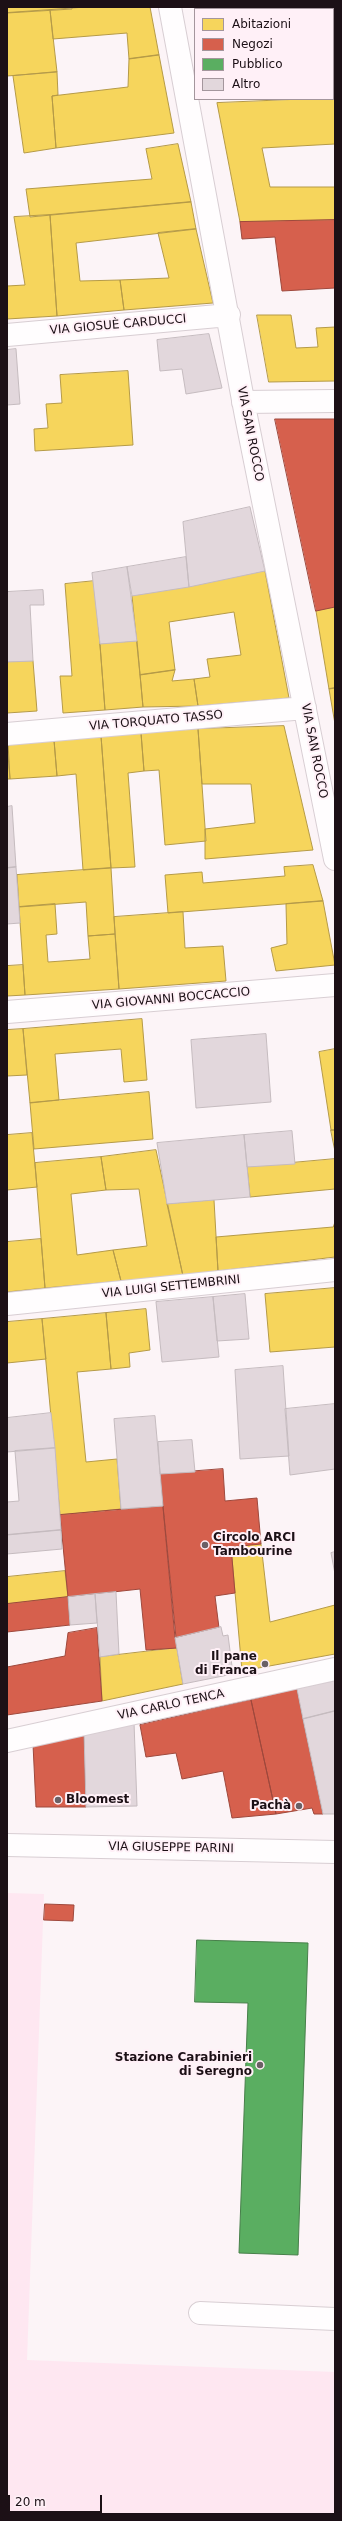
<!DOCTYPE html>
<html>
<head>
<meta charset="utf-8">
<style>
	body { margin:0 }
	#map { position:relative; width:342px; height:2521px; overflow:hidden; background:#fcf4f7; font-family:"DejaVu Sans",sans-serif }
	canvas { display:block }
	.frame { position:absolute; inset:0; border:8px solid #1c1016; pointer-events:none }
	.legend { position:absolute; left:194px; top:8px; width:140px; height:92px; box-sizing:border-box; background:#fff0f7; border:1px solid #a4969d; margin:0; padding:5px 7px; list-style:none; font-size:12px; color:#1c1016 }
	.legend li { display:flex; align-items:center; gap:8px; height:20px }
	.legend b { width:20px; border:1px solid #a4969d }
	.scale { position:absolute; left:8px; top:2495px; width:94px; height:18px; box-sizing:border-box; border:2px solid #1c1016; border-top:0; padding-left:5px; font-size:12px; line-height:14px; white-space:nowrap; color:#1c1016; -webkit-text-stroke:3px #fff0f7; paint-order:stroke }
</style>
</head>
<body>
<div id="map">
<canvas width="342" height="2521"></canvas>
<div class="frame"></div>
<ul class="legend">
<li><b style="height:11px;background:#f6d55c"></b>Abitazioni</li>
<li><b style="height:11px;background:#d6604d"></b>Negozi</li>
<li><b style="height:11px;background:#5aae61"></b>Pubblico</li>
<li><b style="height:11px;background:#e2d7dc"></b>Altro</li>
</ul>
<div class="scale">20 m</div>
</div>
<script>
const c = document.querySelector('canvas').getContext('2d');
c.lineJoin = 'round';
function paint(path, color) { c.fillStyle = color; c.fill(path, 'evenodd'); }
function trace(path, color, width, dash) { c.strokeStyle = color; c.lineWidth = width; c.lineCap = dash ? 'butt' : 'round'; c.setLineDash(dash || []); c.stroke(path); }
function drawText(font, color, halo, rows, align = 'center') {
  c.font = font + ' "DejaVu Sans",sans-serif'; c.lineWidth = 4; c.setLineDash([]); c.textBaseline = 'middle'; c.strokeStyle = halo; c.fillStyle = color; for (const [text, x, y, turn = 0] of rows) {
    c.save(); c.translate(x, y); c.rotate((+turn || 0) * Math.PI / 180); c.textAlign = isNaN(turn) ? turn : align; if (halo) c.strokeText(text, 0, 0); c.fillText(text, 0, 0); c.restore();
  }
}
const green = new Path2D(`
	M7 1893 44 1894 27 2360 335 2372V2514H7Z`);
const homes = new Path2D(`
	M7 7H72V9L7 13Z
	M86 7H150L159 55 129 59 127 33 53 39 50 10Z
	M198 7H239L240 9H198Z
	M300 7H327V9H300Z
	M50 10 57 72 7 76V13Z
	M333 33H335V70H333Z
	M159 55 174 133 56 148 52 96 128 87 129 59Z
	M57 72 58 95 52 96 56 148 24 153 13 76Z
	M335 98V144L262 148 270 187H335V220L240 222 217 103Z
	M178 144 191 202 30 217 26 189 152 179 146 149Z
	M191 202 196 229 76 243 80 281 120 280 124 310 57 316 50 215Z
	M50 215 57 316 7 319V286L25 285 14 217Z
	M196 229 213 303 124 310 120 280 169 278 158 233Z
	M257 315H291L296 348 318 347 316 328 335 327V381L269 382Z
	M128 371 133 445 35 451 34 429 48 428 46 404 62 403 60 375Z
	M265 571 289 698 198 706 194 679 210 677 207 659 241 655 234 612 169 622 175 670 140 675 132 596Z
	M95 581 105 710 63 713 60 676H72L65 584Z
	M335 607V688L329 689 316 611Z
	M137 641 143 707 105 710 100 644Z
	M33 661 37 711 7 713V662Z
	M175 670 172 681 194 679 198 706 143 707 140 675Z
	M335 688V724L329 689Z
	M284 726 313 850 205 859V829L255 823 251 784H202L198 729Z
	M198 729 206 841 165 845 159 770 144 771 141 733Z
	M141 733 144 771 128 773 135 867 111 868 101 736Z
	M101 736 111 868 83 870 76 774 57 776 54 740Z
	M54 740 57 776 10 779 8 743Z
	M7 743 10 779H7Z
	M313 865 323 901 168 913 165 875 202 872 203 883 285 876 284 867Z
	M111 868 115 934 88 936 86 902 19 907 17 875Z
	M323 901 335 965 276 971 271 948 287 944 286 904Z
	M55 904 57 934 46 935 48 962 90 959 88 936 115 934 119 989 25 995 19 907Z
	M183 912 185 948 223 946 226 981 119 989 114 917Z
	M23 965 25 995 7 996V966Z
	M142 1019 147 1080 124 1082 121 1049 55 1054 59 1100 30 1103 23 1029Z
	M23 1029 27 1075 7 1076V1030Z
	M335 1049V1130H331L319 1052Z
	M149 1092 153 1139 34 1149 30 1103Z
	M331 1130H335V1151Z
	M32 1133 37 1187 7 1190V1135Z
	M156 1150 183 1276 121 1281 113 1250 147 1246 139 1189 106 1190 101 1157Z
	M101 1157 106 1190 71 1194 77 1255 113 1250 121 1281 45 1288 35 1163Z
	M335 1159V1189L250 1197 247 1167Z
	M214 1200 218 1271 183 1276 167 1204Z
	M335 1222V1257L218 1271 216 1237 333 1227Z
	M41 1239 45 1288 7 1292V1242Z
	M335 1288V1347L270 1352 265 1294Z
	M146 1309 150 1350 129 1353 130 1367 111 1369 106 1313Z
	M106 1313 111 1369 77 1372 86 1462 117 1459 121 1509 60 1515 42 1319Z
	M42 1319 46 1359 7 1363V1322Z
	M261 1544 270 1622 335 1605V1654L242 1671 231 1547Z
	M65 1571 68 1597 7 1604V1577Z
	M177 1648 183 1684 102 1701 100 1657Z`);
const shops = new Path2D(`
	M335 220V288L282 291 275 237 242 239 240 222Z
	M275 419H335V607L316 611Z
	M223 1469 225 1501 257 1498 261 1544 231 1547 235 1593 215 1596 219 1628 175 1638 160 1474Z
	M163 1506 177 1648 146 1650 140 1589 68 1597 60 1515Z
	M68 1597 70 1625 7 1632V1604Z
	M97 1628 102 1701 7 1715V1667L65 1656 68 1633Z
	M297 1689 303 1719 323 1814H314L312 1808 276 1814 251 1700Z
	M251 1700 276 1814 232 1818 223 1771 182 1779 176 1753 146 1757 140 1725Z
	M84 1732 86 1807H36L33 1744Z
	M45 1904 74 1905 73 1921 44 1920Z`);
const public = new Path2D(`
	M197 1940 308 1943 298 2255 239 2253 248 2003 195 2002Z`);
const building = new Path2D(`
	M209 334 222 388 186 394 182 369 160 371 157 340Z
	M16 349 20 404 7 405V350Z
	M250 507 265 571 189 587 183 522Z
	M186 557 189 587 132 596 127 567Z
	M127 567 137 641 100 644 92 573Z
	M43 590 44 605H30L33 661 7 662V592Z
	M12 806 16 867 7 868V807Z
	M16 867 20 923 7 924V868Z
	M266 1034 271 1102 196 1108 191 1040Z
	M292 1131 295 1164 247 1167 244 1135Z
	M244 1135 250 1197 167 1204 157 1143Z
	M245 1294 249 1339 217 1341 213 1297Z
	M213 1297 219 1357 162 1362 156 1302Z
	M283 1366 289 1456 240 1459 235 1370Z
	M335 1404V1469L290 1475 285 1409Z
	M51 1413 55 1448 7 1452V1418Z
	M155 1416 163 1506 121 1509 114 1419Z
	M192 1440 195 1472 160 1474 158 1442Z
	M55 1448 61 1530 7 1535V1502L19 1501 15 1451Z
	M61 1530 62 1549 7 1554V1535Z
	M335 1552V1574L331 1553Z
	M116 1592 119 1654 100 1657 95 1594Z
	M95 1594 97 1623 70 1625 68 1597Z
	M221 1627 223 1636 228 1635 233 1674 183 1684 175 1638Z
	M335 1681V1711L303 1719 297 1689Z
	M335 1711V1814H323L303 1719Z
	M134 1722 137 1806 86 1807 84 1732Z`);
const minor = new Path2D(`
	M170 7 246 416 335 859
	M333 83H335
	M7 335 229 315
	M243 402 335 401
	M7 734 305 708
	M7 1012 335 985
	M7 1304 335 1270
	M7 1741 335 1669
	M7 1845 335 1852
	M200 2313 335 2319`);
const markers = [
	[205,1545,4,"#6a6065"],
	[265,1664,4,"#6a6065"],
	[58,1800,4,"#6a6065"],
	[299,1806,4,"#6a6065"],
	[260,2065,4,"#6a6065"]
];
const streetNames = [
	["VIA GIOSUÈ CARDUCCI",118,325,-5],
	["VIA SAN ROCCO",250,434,79],
	["VIA TORQUATO TASSO",156,721,-5],
	["VIA SAN ROCCO",314,751,79],
	["VIA GIOVANNI BOCCACCIO",171,999,-5],
	["VIA LUIGI SETTEMBRINI",171,1287,-6],
	["VIA CARLO TENCA",171,1705,-12],
	["VIA GIUSEPPE PARINI",171,1848,1]
];
const poiNames = [
	["Circolo ARCI",213,1538,"left"],
	["Tambourine",213,1552,"left"],
	["Il pane",257,1657],
	["di Franca",257,1671],
	["Bloomest",66,1800,"left"],
	["Pachà",291,1806],
	["Stazione Carabinieri",252,2058],
	["di Seregno",252,2072]
];
paint(green, '#fee7f1');
paint(homes, '#f6d55c');
trace(homes, '#b59a47', 1);
paint(shops, '#d6604d');
trace(shops, '#9e483c', 1);
paint(public, '#5aae61');
trace(public, '#477f4a', 1);
paint(building, '#e2d7dc');
trace(building, '#c5bbbf', 1);
trace(minor, '#d8ced3', 24);
trace(minor, '#fffdfe', 22);
for (const [x, y, r, color] of markers) { const dot = new Path2D(); dot.arc(x, y, r, 0, 2 * Math.PI); c.fillStyle = color; c.fill(dot); trace(dot, '#fff0f7', 1.5); }
drawText('12px', '#1c1016', '#fff0f7', streetNames);
drawText('bold 12px', '#1c1016', '#fff0f7', poiNames, 'right');
</script>
</body>
</html>
